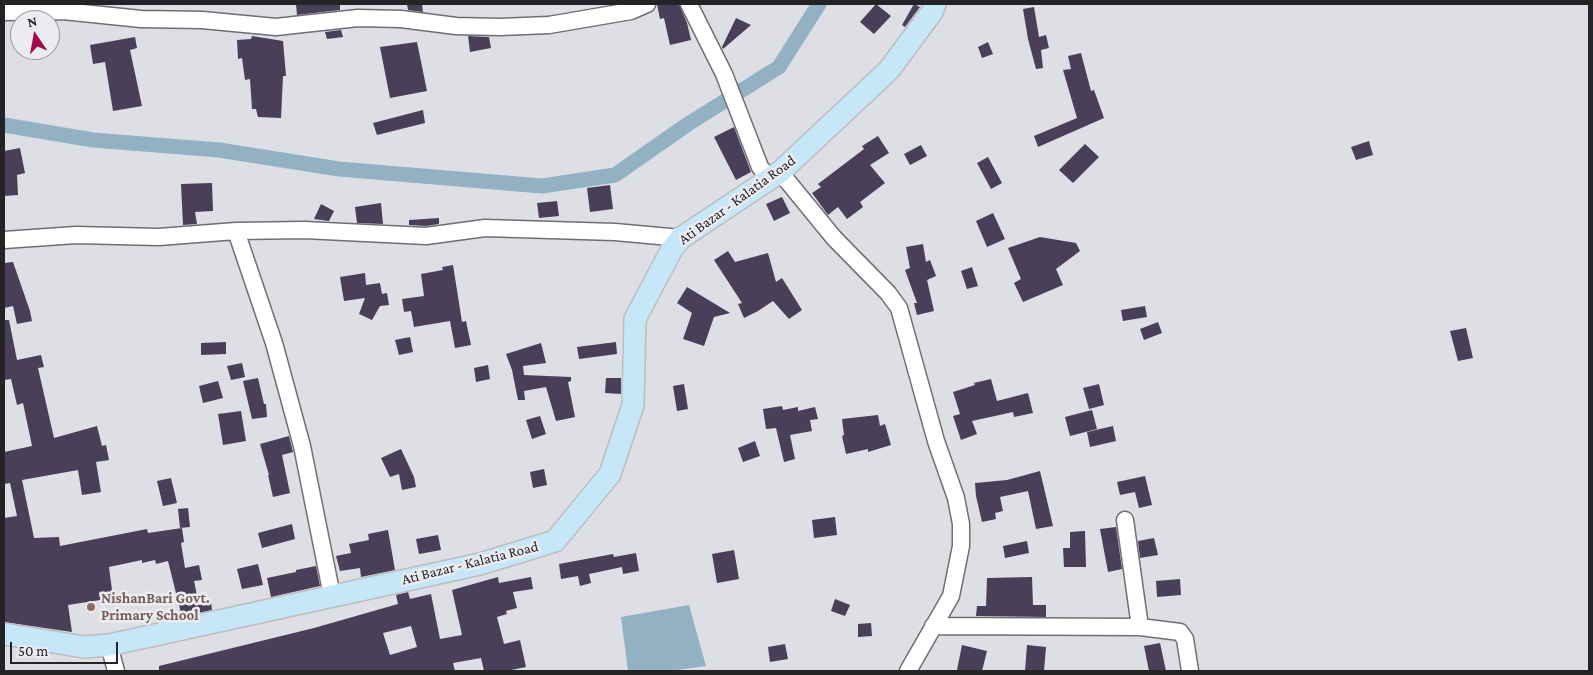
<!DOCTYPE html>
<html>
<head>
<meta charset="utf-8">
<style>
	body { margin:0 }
	#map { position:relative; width:1593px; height:675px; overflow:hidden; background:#dedee5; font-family:"Crimson Pro",serif }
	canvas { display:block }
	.frame { position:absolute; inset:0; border:5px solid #242426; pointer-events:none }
	.north { position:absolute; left:10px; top:10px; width:50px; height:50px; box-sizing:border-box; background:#ebebf2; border:1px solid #9b9ba0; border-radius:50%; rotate:348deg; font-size:14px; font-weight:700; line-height:20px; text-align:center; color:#242426 }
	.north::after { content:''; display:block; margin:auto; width:18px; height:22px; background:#a20c4e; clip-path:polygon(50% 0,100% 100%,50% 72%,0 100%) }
	.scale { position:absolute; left:10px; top:642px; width:108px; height:22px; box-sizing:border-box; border:2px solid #242426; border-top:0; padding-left:6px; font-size:15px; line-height:18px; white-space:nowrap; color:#242426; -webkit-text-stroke:4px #ebebf2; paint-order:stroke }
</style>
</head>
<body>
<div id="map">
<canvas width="1593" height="675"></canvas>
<div class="frame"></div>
<div class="north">N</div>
<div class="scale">50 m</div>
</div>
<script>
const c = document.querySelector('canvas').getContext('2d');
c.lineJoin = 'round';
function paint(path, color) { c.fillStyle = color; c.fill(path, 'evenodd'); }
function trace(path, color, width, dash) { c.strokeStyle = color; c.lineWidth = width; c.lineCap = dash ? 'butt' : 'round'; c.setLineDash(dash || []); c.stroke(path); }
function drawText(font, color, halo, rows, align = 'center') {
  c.font = font + ' "Crimson Pro",serif'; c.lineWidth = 5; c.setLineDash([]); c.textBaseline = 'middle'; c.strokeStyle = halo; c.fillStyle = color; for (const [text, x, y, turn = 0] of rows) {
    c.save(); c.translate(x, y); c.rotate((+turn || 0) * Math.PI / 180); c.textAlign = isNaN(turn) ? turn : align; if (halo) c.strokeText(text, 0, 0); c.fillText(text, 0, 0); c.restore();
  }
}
const water = new Path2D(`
	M689 605 706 666 670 671H628L621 617Z`);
const canal = new Path2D(`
	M4 125 93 140 219 150 339 169 542 186 615 175 688 124 779 67 819 4`);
const building = new Path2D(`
	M296 4H340V10L297 15Z
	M407 4H422L423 12 408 10Z
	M657 4H679L687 23 691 40 670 45 664 18 660 19Z
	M876 4 891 16 874 34 860 22Z
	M914 4 920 7 905 27 902 25Z
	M1034 7 1039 37 1046 35 1049 48 1041 50 1043 68 1036 69 1028 39 1023 9Z
	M736 18 751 25 723 49 722 47Z
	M341 30 343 37 327 39 325 32Z
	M252 36 283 41 286 76H283L281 118 258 117 256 109H252L250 79 245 80 242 58 238 59 237 40 251 39Z
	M468 36 489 37 491 48 470 52Z
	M135 37 137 48 130 50 142 106 113 111 105 62 93 64 90 45Z
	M417 42 427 91 390 98 380 47Z
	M988 42 993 54 982 58 978 47Z
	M1081 53 1091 91 1094 90 1104 118 1038 147 1034 136 1077 118 1063 70 1071 69 1068 56Z
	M423 110 425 123 377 135 373 123Z
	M734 127 751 172 736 180 714 137Z
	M878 136 889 153 870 165 885 183 860 202 863 207 847 219 838 207 828 215 812 193 821 187 818 184 864 149 862 146Z
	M1369 141 1373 155 1356 160 1351 147Z
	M1085 144 1099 157 1073 183 1059 170Z
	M921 145 927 156 910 165 904 154Z
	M20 148 25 173 17 175 18 195 4 196V151Z
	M988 157 1002 183 991 189 977 163Z
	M212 183 213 211 195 212 197 224 183 225 181 184Z
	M610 185 613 209 590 212 587 188Z
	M782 197 790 213 774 221 766 204Z
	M557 201 559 216 539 218 537 203Z
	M381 203 383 224 357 223 355 207Z
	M321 204 334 211 329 221 314 219Z
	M993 213 1005 239 987 247 976 221Z
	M439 218V224L426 226 409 225V220Z
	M1040 237 1076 243 1080 251 1056 269 1063 285 1023 302 1014 283 1021 279 1008 248Z
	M923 244 926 262 930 260 936 276 927 280 934 311 917 315 914 303H917L905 270 910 268 906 247Z
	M728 251 735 262 768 253 776 282 782 278 802 310 789 319 773 301 758 311 744 318 738 304 742 303 714 260Z
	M13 262 30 311 32 321 17 324 13 306 4 308V263Z
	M453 265 462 322 466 321 471 345 455 348 450 321 414 327 411 311 404 312 402 299 424 296 421 274 443 270 442 267Z
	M972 267 978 286 967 289 961 271Z
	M365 273 366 285 380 283 382 294 387 293 389 305 380 306 372 320 359 314 365 298 344 301 340 277Z
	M687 287 730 313 714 317 704 346 683 339 692 313 677 303Z
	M1145 306 1147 317 1123 321 1121 310Z
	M4 320H9L17 360 41 355 44 367 38 368 54 438 97 426 102 446 106 445 109 460 96 462 101 492 82 495 78 470 22 480 34 538 59 537 60 546 147 529 148 533 182 528 184 542 181 543 185 568 199 565 202 580 194 581 199 605 211 602 212 610 176 618 175 614 181 613 168 561 156 564 155 560 142 563V560L109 567 113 598 68 605 72 632 4 622V518L17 516 10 483 4 484V452L32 446 23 403 17 405 11 379 4 380Z
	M1158 322 1162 333 1144 340 1140 329Z
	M1466 328 1473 358 1458 361 1450 331Z
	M410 337 413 352 399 355 395 340Z
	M226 342V354L201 355V343Z
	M616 342 617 354 579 359 577 347Z
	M541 343 546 363 523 366 524 375 571 377V381L568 382 575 417 556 421 546 387 524 391 525 400H518L512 370 506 354Z
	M242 363 245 377 231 380 227 366Z
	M488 365 490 379 476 382 474 368Z
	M258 378 264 404H266L267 417 252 419 243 381Z
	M606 378H621V394L605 393Z
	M991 379 997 401 1028 393 1033 413 1014 417 1013 412 972 421 977 434 961 440 953 416 960 414 953 392 975 385 974 383Z
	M218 381 223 398 203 403 199 386Z
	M684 384 688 409 677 411 673 386Z
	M1099 384 1104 405 1089 409 1083 388Z
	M782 406 783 410 798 407V411L815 407 818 419 810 420 812 431 790 435 795 459 784 462 776 428 766 429 763 409Z
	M1092 410 1097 429 1070 436 1065 417Z
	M241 411 246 441 223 445 218 414Z
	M878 415 880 426 885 424 891 445 868 452V449L846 454 842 436 844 435 842 419Z
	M540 416 546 434 532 439 526 420Z
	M1113 426 1116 441 1090 447 1087 432Z
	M289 436 293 452 282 455 290 493 273 497 268 475H269L260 444Z
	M755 441 760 456 743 462 738 448Z
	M401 449 414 477 416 487 402 490 399 474 390 477 381 458Z
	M544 469 547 485 533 488 530 472Z
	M1040 471 1053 526 1036 529 1028 491 1000 497 1003 511 995 513 996 519 982 522 976 496 975 483 1007 480Z
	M1145 476 1152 505 1139 508 1135 492 1120 495 1117 482Z
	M171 478 177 503 163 506 157 481Z
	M188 508 190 527 180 528 178 509Z
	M835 517 837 535 814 538 812 520Z
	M292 524 295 539 262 548 258 533Z
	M1116 527 1122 569 1108 572 1100 529Z
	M388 530 395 570 361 577 360 568 340 571 336 556 351 553 349 544 369 540 368 534Z
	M1085 531 1086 567H1064L1063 548H1070V532Z
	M438 535 441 550 419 554 416 539Z
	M1154 538 1158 555 1140 558 1138 541Z
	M1027 541 1029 553 1005 558 1003 546Z
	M734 550 739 579 717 583 712 554Z
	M636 553 639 571 623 574 622 567 589 574 591 583 580 586 578 576 561 579 559 564 613 554 614 557Z
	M258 564 263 585 242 589 237 569Z
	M316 566 320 586 271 597 267 578 296 572V570Z
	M498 577 499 583 531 577 533 589 513 592 517 608 506 611 507 614 497 617 504 644 520 640 526 667 506 671H484L481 658 453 663 455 671H159V666L314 628 398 604 396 595 408 592 410 599 431 594 440 639 462 635 452 590ZM411 626 417 647 390 655 383 633Z
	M1032 577 1033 605H1046V617L976 616 977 606H986L987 578Z
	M1180 579 1181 595 1157 597 1156 581Z
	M835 599 850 605 845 616 831 611Z
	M871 623 872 636 858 637V624Z
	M1160 643 1166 671H1149L1144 646Z
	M785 644 788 659 770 662 768 647Z
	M962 645 987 651 982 671 957 670Z
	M1027 645 1046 647 1044 671H1025Z`);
const minor = new Path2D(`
	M689 4 724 74 760 167 769 179
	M4 12 63 11 141 19 202 20 276 27 358 18 401 19 456 26 500 27 549 25 631 11 647 4
	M780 172 834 238 888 293 899 308 936 441 956 498 961 524V546L951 596 908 671
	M236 231 274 343 302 446 332 596
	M4 240 76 235 159 237 236 231 304 230 426 236 485 228 615 232 681 238
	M933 626 1140 627 1125 520
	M1140 627 1180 632 1185 639 1190 671
	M109 645 116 671`);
const major = new Path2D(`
	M4 634 84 647 109 645 480 564 555 541 610 474 633 405 635 319 672 249 681 238 780 172 889 70 932 12 935 4`);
const markers = [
	[91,607,5,"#8d6e63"]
];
const streetNames = [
	["Ati Bazar - Kalatia Road",737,200,-36],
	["Ati Bazar - Kalatia Road",470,563,-14]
];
const educationNames = [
	["NishanBari Govt.",101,598],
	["Primary School",101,615]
];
paint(water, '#92b2c4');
trace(canal, '#92b2c4', 15);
paint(building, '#493f58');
trace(minor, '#6e6e74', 19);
trace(major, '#bdbdbe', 24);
trace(minor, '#fff', 16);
trace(major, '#c5e7f8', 21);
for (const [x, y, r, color] of markers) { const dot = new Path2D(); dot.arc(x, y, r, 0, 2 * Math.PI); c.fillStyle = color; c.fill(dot); trace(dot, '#ebebf2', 2); }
drawText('15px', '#242426', '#ebebf2', streetNames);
drawText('bold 15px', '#785e54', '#ebebf2', educationNames, 'left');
</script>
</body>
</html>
